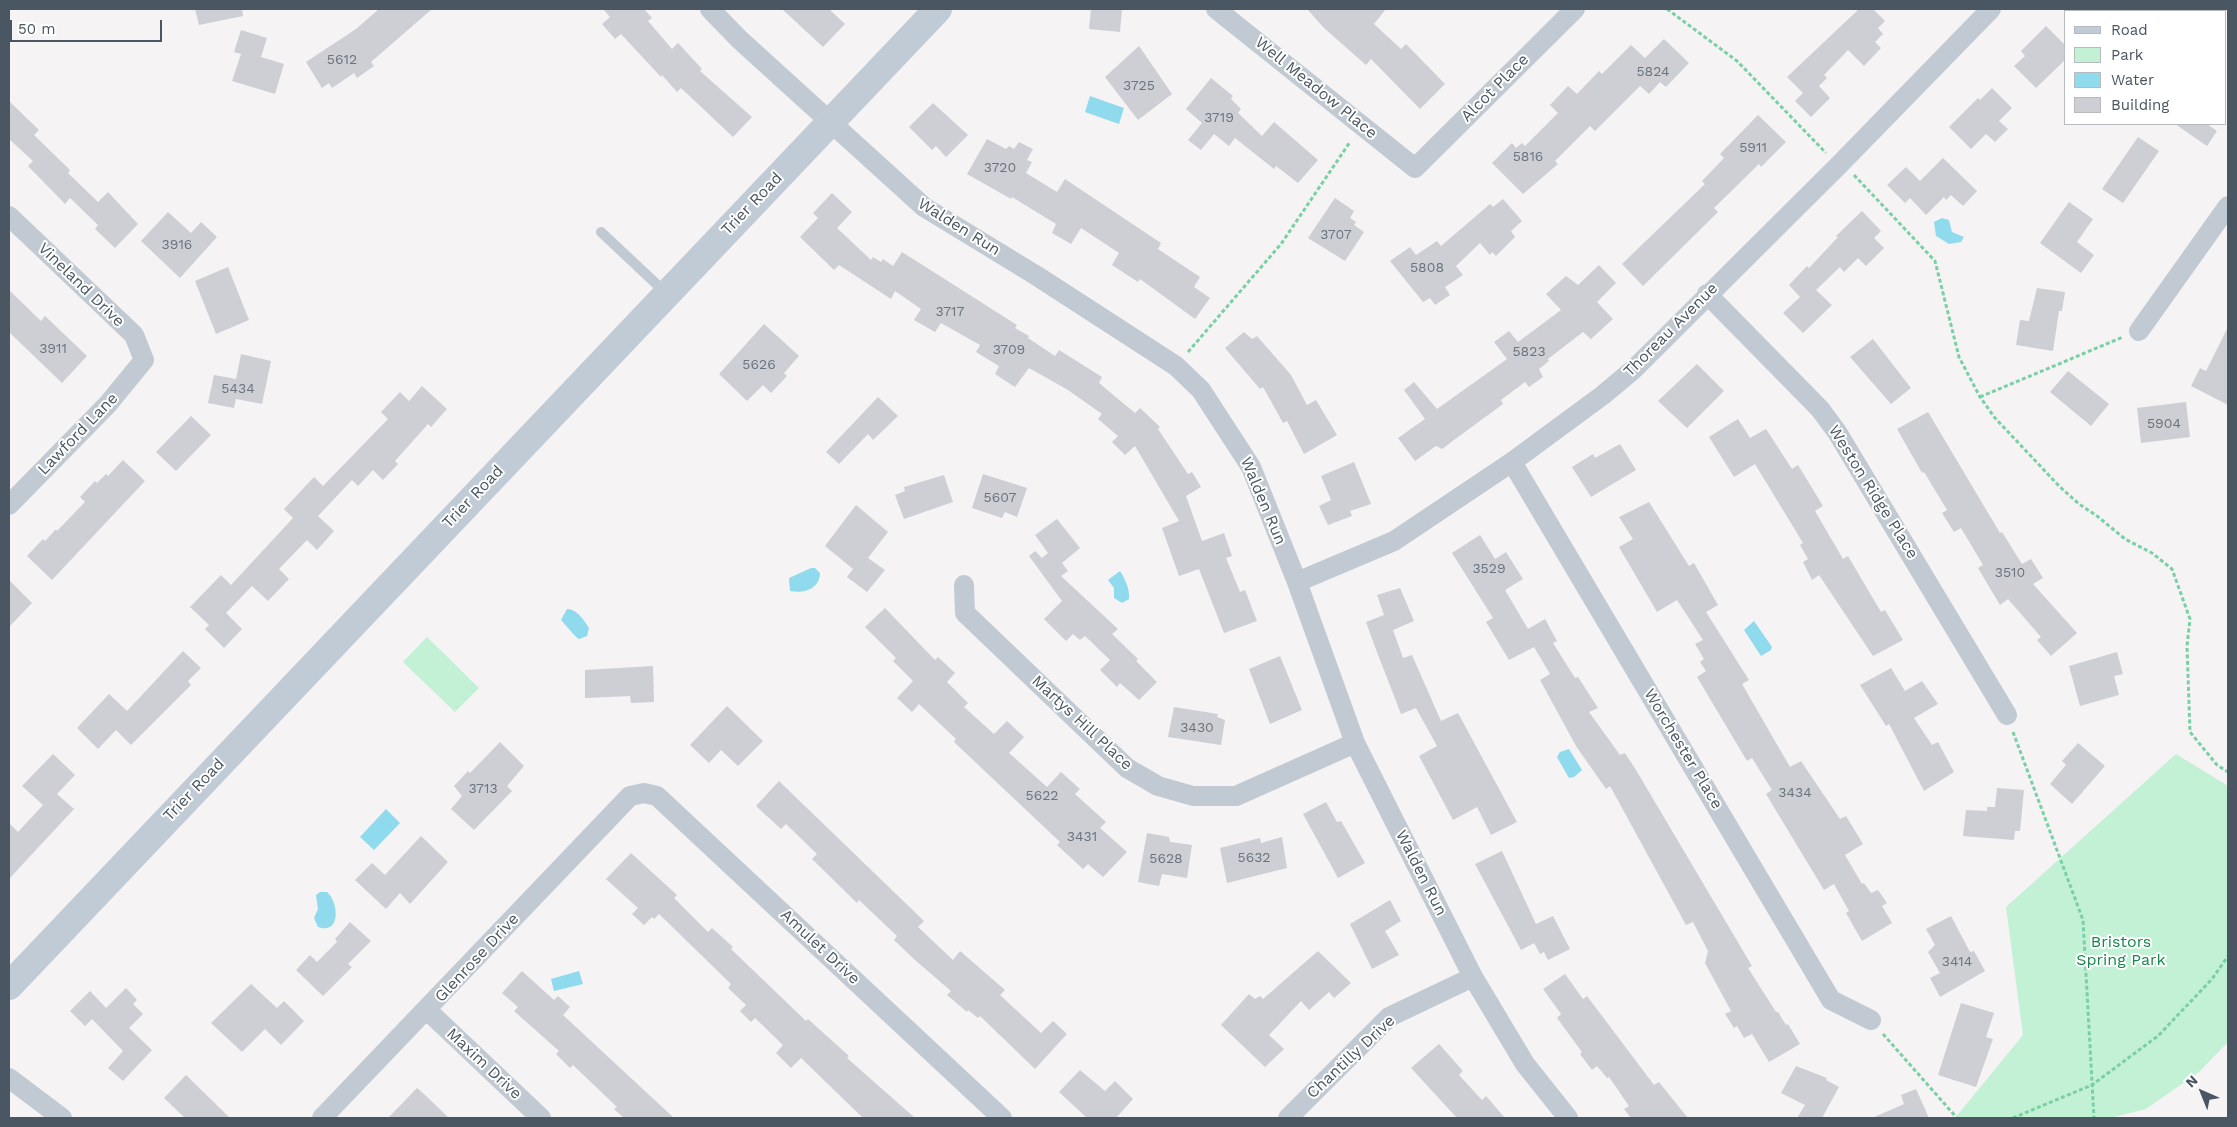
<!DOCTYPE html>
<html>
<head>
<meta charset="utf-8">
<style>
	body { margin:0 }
	#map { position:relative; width:2237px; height:1127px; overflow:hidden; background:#f5f3f3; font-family:"Work Sans",sans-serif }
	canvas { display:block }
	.frame { position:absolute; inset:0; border:10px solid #4a5661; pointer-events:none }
	.legend { position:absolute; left:2064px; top:10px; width:162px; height:115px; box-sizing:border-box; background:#fff; border:1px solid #b7bbc0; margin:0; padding:6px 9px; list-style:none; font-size:15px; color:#4a5661 }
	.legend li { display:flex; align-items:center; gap:10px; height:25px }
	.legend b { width:25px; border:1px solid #b7bbc0 }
	.north { position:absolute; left:2177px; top:1067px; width:50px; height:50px; -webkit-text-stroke:4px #fff; paint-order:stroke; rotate:316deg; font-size:14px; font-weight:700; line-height:20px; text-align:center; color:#4a5661 }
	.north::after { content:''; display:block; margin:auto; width:18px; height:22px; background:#4a5661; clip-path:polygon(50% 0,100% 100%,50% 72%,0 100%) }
	.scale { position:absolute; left:10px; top:20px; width:152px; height:22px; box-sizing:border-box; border:2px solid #4a5661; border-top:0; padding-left:6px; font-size:15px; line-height:18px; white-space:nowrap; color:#4a5661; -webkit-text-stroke:4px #fff; paint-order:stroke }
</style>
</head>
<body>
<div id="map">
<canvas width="2237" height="1127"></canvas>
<div class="frame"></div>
<ul class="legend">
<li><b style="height:6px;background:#c1cbd6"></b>Road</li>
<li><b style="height:14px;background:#c3f1d5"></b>Park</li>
<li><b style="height:14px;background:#90daee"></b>Water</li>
<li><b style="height:14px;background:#cdcfd5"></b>Building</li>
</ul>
<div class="north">N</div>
<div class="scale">50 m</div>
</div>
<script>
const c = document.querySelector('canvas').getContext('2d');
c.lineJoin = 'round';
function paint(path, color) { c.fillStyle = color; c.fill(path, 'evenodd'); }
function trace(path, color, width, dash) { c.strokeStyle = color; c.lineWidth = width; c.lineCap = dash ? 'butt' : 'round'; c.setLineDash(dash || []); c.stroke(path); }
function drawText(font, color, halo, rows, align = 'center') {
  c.font = font + ' "Work Sans",sans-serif'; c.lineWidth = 4; c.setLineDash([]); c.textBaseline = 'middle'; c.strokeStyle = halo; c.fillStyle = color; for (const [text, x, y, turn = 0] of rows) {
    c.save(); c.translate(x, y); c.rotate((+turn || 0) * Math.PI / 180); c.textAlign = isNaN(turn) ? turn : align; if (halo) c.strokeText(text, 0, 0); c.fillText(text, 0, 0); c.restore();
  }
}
const green = new Path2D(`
	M427 637 479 688 455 712 403 662Z
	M2176 754 2228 786V1042L2199 1072 2146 1109 2110 1118H1955L2023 1035 2006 907Z`);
const water = new Path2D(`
	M1090 96 1124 108 1119 124 1085 112Z
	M1942 218 1949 220 1952 232 1964 237 1961 242 1949 244 1936 236 1934 222Z
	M811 568H815L820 573C820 589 803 594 790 591L789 578Z
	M1120 571C1125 579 1130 589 1129 599L1122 603 1114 598V588L1108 580Z
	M567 609C577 609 584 620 589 628L587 636 579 639C575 637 565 624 561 620Z
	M1754 621 1772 647 1771 650 1761 656 1744 630Z
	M1569 749 1582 770 1574 777 1569 778 1557 757 1560 752Z
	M386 809 400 823 374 850 360 837Z
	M320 892H327C339 903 341 935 318 927L314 918 318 909 316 895Z
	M579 971 583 984 554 991 551 979Z`);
const building = new Path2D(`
	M195 9H242L243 16 199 25Z
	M379 9H432L371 62 374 66 357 78 354 73 332 88 329 83 322 88 306 62 356 29Z
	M603 9H644L652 18 648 21 672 49 678 43 702 69 700 71 752 117 733 137 681 88 677 92 662 75 661 77 621 34 615 39 602 24 610 17Z
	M782 9H829L845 24 823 47Z
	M1091 9H1122L1120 32 1089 29Z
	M1307 9H1386L1374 24 1401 49 1406 44 1445 84 1420 109 1371 59 1366 65 1324 28Z
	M1859 9H1873L1885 21 1878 28 1883 34 1875 42 1881 48 1864 66 1848 50 1824 75 1827 78 1819 86 1830 98 1811 117 1795 101 1803 93 1787 77Z
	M2046 26 2066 46V59L2036 88 2014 66 2025 56 2021 51Z
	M241 30 267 38 261 57 284 64 275 94 232 81 241 54 234 52Z
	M1664 39 1689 63 1666 87 1660 82 1649 94 1640 86 1595 131 1590 126 1555 161 1558 164 1523 194 1492 163 1512 143 1516 148 1522 143 1525 146 1558 113 1550 105 1568 86 1577 94 1599 71 1602 74 1631 45 1645 58Z
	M1139 46 1172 94 1138 120 1105 77Z
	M1211 78 1233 96 1231 99 1241 109 1238 113 1262 136 1274 122 1318 160 1298 183 1276 166 1274 169 1235 138 1229 146 1214 134 1201 150 1188 140 1202 123 1186 109Z
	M1992 88 2012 108 1999 121 2008 129 1995 142 1986 134 1971 149 1949 127 1978 98 1980 100Z
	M9 101 39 130 34 135 70 170 68 173 98 202 108 192 138 224 115 248 95 229 98 225 70 198 65 204 28 166 33 161 9 139Z
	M933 103 968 135 946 157 936 146 932 150 909 127Z
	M1758 115 1786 142 1761 167 1759 164 1714 208 1718 212 1643 286 1622 264 1705 184 1702 181 1724 158 1720 154Z
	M2175 124H2207L2217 131 2207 146Z
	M2138 137 2159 151 2123 203 2102 189Z
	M987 139 1006 149 1009 146 1014 149 1019 142 1033 149 1027 160 1032 162 1026 173 1057 192 1065 179 1161 243 1158 249 1200 277 1194 287 1210 298 1195 319 1140 279 1138 282 1112 265 1119 253 1081 228 1071 244 1052 233 1056 224 1012 197 1011 199 967 174Z
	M1943 158 1977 191 1963 206 1951 195 1946 200 1944 197 1926 215 1910 198 1905 203 1887 185 1906 167 1920 181Z
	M832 193 852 212 837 228 871 260 873 257 881 262 883 259 893 266 902 252 1017 325 1015 328 1029 336 1028 338 1055 356 1059 350 1102 377 1099 383 1135 413 1140 408 1160 427 1158 429 1188 474 1192 472 1201 487 1186 496 1202 541 1224 533 1232 556 1226 558 1240 592 1245 590 1257 621 1224 633 1199 569 1179 576 1162 528 1179 521 1135 446 1125 455 1112 442 1118 436 1098 419 1102 414 1068 390 1029 368 1015 387 995 374 999 366 976 352 980 345 941 323 935 332 914 320 921 309 895 291 891 299 839 265 834 270 800 237 818 218 813 213Z
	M1335 198 1354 211 1350 218 1356 222 1354 225 1364 232 1345 261 1308 238Z
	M1503 199 1522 221 1511 231 1515 237 1496 256 1492 252 1490 255 1480 243 1456 266 1463 275 1445 287 1450 295 1435 305 1430 298 1423 302 1390 261 1410 247 1416 255 1437 241 1441 246 1490 204 1493 207Z
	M2069 202 2093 219 2077 242 2094 255 2081 273 2040 243Z
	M1862 211 1881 231 1874 238 1884 248 1866 266 1858 258 1844 272 1840 267 1816 290 1832 305 1803 333 1783 313 1800 297 1789 285 1807 266 1809 268 1838 237 1836 236Z
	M168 212 191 233 201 222 217 237 180 278 141 241Z
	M1599 265 1616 283 1597 302 1613 319 1591 339 1583 332 1548 359 1549 361 1539 369 1543 377 1529 387 1525 382 1501 400 1503 404 1458 437 1442 449 1436 446 1415 461 1398 438 1425 419 1404 390 1414 382 1437 409 1507 359 1494 342 1509 331 1518 342 1561 310 1546 294 1566 276 1578 285Z
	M228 267 249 320 216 334 195 281Z
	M2037 288 2065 292 2062 311H2059L2053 351 2016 345 2020 320 2029 321Z
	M9 290 41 321 45 316 87 356 62 383 9 332Z
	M764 324 799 356 784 373 787 376 771 393 763 385 747 401 719 374Z
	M2228 327V405L2191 386 2200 368 2206 371Z
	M1244 332 1252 339 1257 336 1291 375 1307 405 1316 400 1337 435 1304 454 1287 421 1283 423 1263 387 1260 389 1225 348Z
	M1873 339 1911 388 1891 404 1850 357Z
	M241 354 271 361 262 404 236 399 234 408 208 403 214 375 236 379Z
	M1697 364 1724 391 1687 428 1658 401Z
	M2068 371 2109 404 2091 426 2050 392Z
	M422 386 447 409 431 427 428 424 395 461 398 464 383 480 373 470 358 486 352 480 318 516 334 531 317 550 307 540 279 569 289 579 268 601 252 586 226 613 242 629 224 648 205 629 209 625 190 607 221 575 231 585 293 518 284 509 314 477 323 486 388 419 381 412 400 392 409 401Z
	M878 397 898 416 873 440 868 434 839 464 826 452Z
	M2186 402 2190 437 2141 443 2137 408Z
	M1928 412 2000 533 2002 532 2022 564 2031 559 2043 578 2033 584 2077 633 2051 656 2037 640 2041 637 2008 599 2000 605 1978 568 1983 565 1961 528 1954 532 1942 513 1947 510 1924 472 1922 473 1897 429Z
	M191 416 211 435 176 471 156 452Z
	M1738 419 1750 438 1766 429 1792 469 1798 465 1823 506 1815 511 1843 559 1848 556 1881 612 1885 610 1903 640 1873 656 1819 575 1812 580 1803 562 1808 559 1800 545 1803 543 1755 464 1734 477 1709 437Z
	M1620 444 1636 470 1591 497 1572 467 1593 454 1595 458Z
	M123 460 145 481 52 580 27 556 43 539 45 541 56 529 57 531 85 502 80 497 95 481 97 483 106 474 108 476Z
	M1354 462 1371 504 1350 511 1352 516 1328 525 1319 506 1331 500 1321 476Z
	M983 474 1027 488 1017 517 1005 512 1002 518 972 508Z
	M944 475 953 502 904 519 895 495 905 491 904 487Z
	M1649 502 1689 566 1694 563 1718 605 1706 612 1749 680 1742 684 1790 767 1801 761 1840 819 1846 816 1863 844 1845 855 1862 884 1864 883 1871 893 1878 890 1887 903 1882 906 1892 923 1862 941 1846 913 1849 911 1834 884 1824 890 1766 794 1772 790 1752 758 1747 761 1697 677 1706 671 1700 662 1704 659 1695 644 1703 640 1677 600 1657 612 1619 547 1633 539 1619 517Z
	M856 505 888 532 868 558 885 570 867 592 847 577 853 569 825 546Z
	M1057 519 1080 548 1062 563 1068 571 1061 576 1118 629 1112 634 1138 659 1136 661 1157 682 1139 700 1120 683 1117 687 1100 670 1110 660 1085 636 1080 640 1073 634 1066 641 1044 619 1062 601 1029 556 1035 551 1042 558 1048 553 1035 535Z
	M1480 535 1495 559 1506 552 1523 579 1505 590 1528 629 1545 619 1557 641 1553 643 1575 678 1578 677 1598 708 1589 712 1620 755 1625 753 1636 770 1752 966 1748 968 1776 1012H1778L1786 1025 1788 1024 1800 1044 1769 1062 1752 1034 1744 1038 1737 1026 1734 1028 1725 1014 1731 1011 1705 963 1708 951 1693 922 1686 925 1610 786 1606 789 1576 746 1540 680 1550 674 1534 647 1509 660 1486 622 1493 618 1452 553Z
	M9 580 32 603 9 627Z
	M1400 588 1414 621 1393 630 1403 658 1412 655 1441 721 1458 713 1517 822 1491 835 1477 807 1453 820 1419 756 1437 746 1416 708 1401 714 1375 647 1366 622 1384 615 1377 595Z
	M885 608 935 660 938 657 955 673 947 682 968 703 964 707 994 734 1007 721 1024 737 1009 753 1047 787 1061 772 1080 789 1075 794 1106 822 1100 828 1127 852 1103 877 1088 864 1083 869 1057 845 1060 842 954 742 956 739 919 704 912 712 897 698 913 681 893 661 896 658 865 627Z
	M183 651 201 668 188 681 191 685 131 745 116 730 98 749 77 728 109 694 127 711Z
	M2117 652 2123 674 2114 676 2119 695 2080 706 2069 666Z
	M1280 656 1302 710 1270 724 1249 669Z
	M653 666 654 702 631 703 630 696 585 698V670Z
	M1891 668 1905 691 1922 681 1938 704 1914 718 1932 745 1938 742 1954 772 1924 791 1889 724 1886 726 1860 685Z
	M727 706 763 741 738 766 721 750 709 763 690 745Z
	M1174 707 1218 714 1217 717 1225 720 1221 745 1168 737Z
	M500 742 524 766 507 786 512 791 474 830 451 809 462 796 454 786 468 771 470 773Z
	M2078 743 2105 766 2072 804 2050 784 2066 765 2062 761Z
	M53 754 75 775 57 794 74 809 9 879V823L18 832 43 805 22 786Z
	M779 781 924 921 918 927 953 960 960 951 1005 990 1000 995 1041 1033 1053 1021 1067 1034 1035 1069 980 1016 978 1018 968 1010 967 1012 947 995 951 991 915 960 894 940 897 936 859 900 857 903 812 859 817 854 786 824 781 829 756 806Z
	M1997 788 2024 790 2020 831H2015L2014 840 1963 836 1966 810 1987 811V807H1995Z
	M1326 802 1337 822 1341 821 1365 863 1338 878 1303 814Z
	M1147 833 1169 837 1170 842 1192 845 1187 878 1162 874 1159 886 1138 882Z
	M421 836 448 862 410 904 400 893 386 909 355 880 372 863 385 875Z
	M1282 837 1287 868 1227 883 1220 848 1260 838 1261 843Z
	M1502 851 1536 924 1553 916 1570 949 1548 960 1544 952 1540 954 1534 943 1521 950 1475 864Z
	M631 853 677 895 674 898 708 932 712 928 733 947 731 949 806 1021 808 1019 849 1056 847 1058 915 1118H863L801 1058 791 1068 776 1053 783 1045 755 1018 751 1022 740 1011 746 1005 728 988 731 984 659 914 654 919 652 917 644 925 632 914 638 908 606 879Z
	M1390 900 1401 921 1385 931 1399 955 1372 969 1350 924Z
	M1951 916 1970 952 1974 951 1985 971 1940 997 1930 978 1940 973 1928 952 1935 945 1926 929Z
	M350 922 371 941 348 964 352 967 323 996 296 970 310 955 317 962 337 942 335 939Z
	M1318 951 1351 983 1334 998 1329 992 1309 1010 1301 1001 1269 1035 1284 1049 1265 1067 1221 1025 1249 994 1255 999 1260 996 1263 999Z
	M522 971 554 1000 558 996 570 1007 563 1015 674 1118H624L614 1109 617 1107 573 1065 570 1068 556 1054 559 1051 514 1011 518 1007 502 993Z
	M1565 974 1583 999 1587 996 1654 1085 1659 1082 1688 1118H1631L1624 1109 1629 1106 1609 1077 1607 1078 1597 1066 1592 1070 1580 1054 1582 1052 1557 1018 1561 1014 1543 989Z
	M251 984 277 1008 284 1001 304 1021 281 1045 265 1029 242 1052 211 1023Z
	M126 988 137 1000 133 1004 143 1014 129 1028 152 1050 123 1081 108 1068 123 1051 92 1019 85 1026 70 1011 90 991 106 1008Z
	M1961 1003 1994 1013 1986 1037 1993 1039 1976 1087 1938 1075Z
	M1439 1044 1463 1071 1459 1075 1482 1100 1486 1096 1505 1118H1457L1411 1068Z
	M1796 1066 1827 1078 1826 1080 1839 1087 1822 1118H1797L1805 1105 1781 1093Z
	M1080 1070 1105 1091 1115 1081 1133 1099 1116 1118H1087L1059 1092Z
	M186 1075 230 1118H185L164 1098Z
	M417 1088 425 1095 449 1118H388Z
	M1916 1089 1929 1118H1872L1904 1104 1901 1095Z`);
const path = new Path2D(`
	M1667 9 1737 61 1826 153
	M1854 175 1935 261 1959 357 1980 397 1995 418 2060 487 2079 504 2097 516 2125 539 2152 553 2172 569 2190 619 2187 646 2190 732 2217 765 2228 772
	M1188 352 1281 244 1350 142
	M1980 397 2123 337
	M2013 732 2083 920 2094 1118
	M1883 1034 1957 1118
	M2013 1118 2092 1085 2158 1036 2212 979 2228 956`);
const lane = new Path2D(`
	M601 232 666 293`);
const street = new Path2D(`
	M710 9 739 39 924 207 1037 276 1176 366 1201 390 1251 467 1297 582 1355 743 1473 977 1525 1064 1568 1118
	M1216 9 1415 168 1575 9
	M9 216 134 335 144 360 108 404 9 505
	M1707 294 1820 409 1837 432 2007 715
	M2139 331 2228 206
	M1512 462 1831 1000 1871 1020
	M1297 582 1394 541 1512 462 1603 395 1634 369 1839 165 1991 9
	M964 585 965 613 1127 768 1158 786 1193 796H1236L1355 743
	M427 1010 541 1118
	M9 1078 62 1118
	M322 1118 630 796 644 793 657 796 1002 1118
	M1288 1118 1389 1017 1473 977`);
const secondary = new Path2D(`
	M9 986 938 9`);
const numberNames = [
	["5612",342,60],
	["5824",1653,72],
	["3725",1139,86],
	["3719",1219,118],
	["5911",1753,148],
	["5816",1528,157],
	["3720",1000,168],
	["3707",1336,235],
	["3916",177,245],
	["5808",1427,268],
	["3717",950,312],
	["3911",53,349],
	["3709",1009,350],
	["5823",1529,352],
	["5626",759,365],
	["5434",238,389],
	["5904",2164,424],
	["5607",1000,498],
	["3529",1489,569],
	["3510",2010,573],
	["3430",1197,728],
	["3713",483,789],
	["3434",1795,793],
	["5622",1042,796],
	["3431",1082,837],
	["5632",1254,858],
	["5628",1166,859],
	["3414",1957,962]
];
const streetNames = [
	["Well Meadow Place",1316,88,39],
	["Alcot Place",1495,88,-45],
	["Trier Road",752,204,-46],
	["Walden Run",959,227,32],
	["Vineland Drive",81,285,44],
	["Thoreau Avenue",1671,330,-45],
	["Lawford Lane",78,434,-46],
	["Weston Ridge Place",1873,492,58],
	["Trier Road",473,497,-46],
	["Walden Run",1263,501,67],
	["Martys Hill Place",1082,723,43],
	["Worchester Place",1683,749,59],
	["Trier Road",194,790,-46],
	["Walden Run",1421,873,63],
	["Amulet Drive",820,947,43],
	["Glenrose Drive",477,958,-47],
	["Chantilly Drive",1351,1057,-43],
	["Maxim Drive",484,1064,43]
];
const parkNames = [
	["Bristors",2121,942],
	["Spring Park",2121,960]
];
paint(green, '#c3f1d5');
paint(water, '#90daee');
paint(building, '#cdcfd5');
trace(path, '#7ad0a6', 3, [4, 2.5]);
trace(lane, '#c1cad2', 10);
trace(street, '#c1cad2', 20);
trace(secondary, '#c1cbd6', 28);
drawText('14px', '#6b747e', null, numberNames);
drawText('16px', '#4a5661', '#fff', streetNames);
drawText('16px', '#17864f', '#fff', parkNames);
</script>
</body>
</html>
